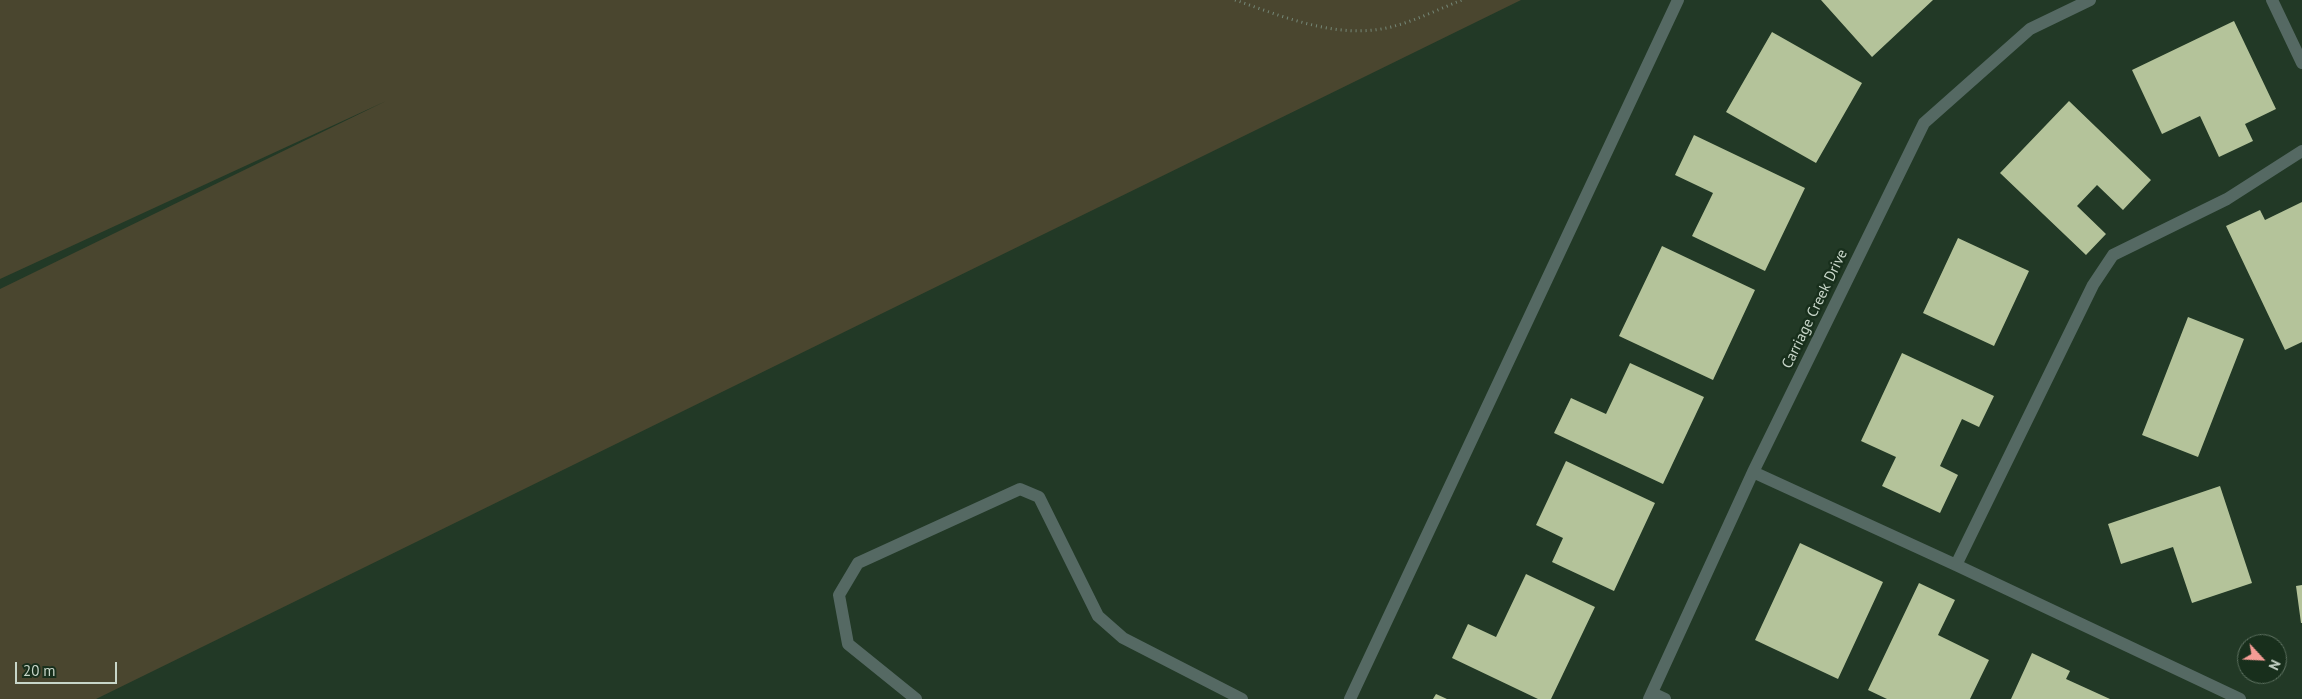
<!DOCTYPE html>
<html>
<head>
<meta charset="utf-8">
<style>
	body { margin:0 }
	#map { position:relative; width:2302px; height:699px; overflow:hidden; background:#223926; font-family:"PT Sans",sans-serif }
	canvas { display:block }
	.north { position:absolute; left:2237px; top:634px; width:50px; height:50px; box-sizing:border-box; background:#182f1c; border:1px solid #5e7261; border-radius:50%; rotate:115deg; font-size:14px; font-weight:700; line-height:20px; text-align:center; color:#c8d6c9 }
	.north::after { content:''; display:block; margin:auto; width:18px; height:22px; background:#f59c95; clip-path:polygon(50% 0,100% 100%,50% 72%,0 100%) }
	.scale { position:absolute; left:15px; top:662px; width:102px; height:22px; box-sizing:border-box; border:2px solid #c8d6c9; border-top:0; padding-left:6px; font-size:15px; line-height:18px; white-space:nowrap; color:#c8d6c9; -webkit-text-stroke:4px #182f1c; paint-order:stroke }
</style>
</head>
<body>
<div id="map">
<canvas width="2302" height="699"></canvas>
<div class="north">N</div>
<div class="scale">20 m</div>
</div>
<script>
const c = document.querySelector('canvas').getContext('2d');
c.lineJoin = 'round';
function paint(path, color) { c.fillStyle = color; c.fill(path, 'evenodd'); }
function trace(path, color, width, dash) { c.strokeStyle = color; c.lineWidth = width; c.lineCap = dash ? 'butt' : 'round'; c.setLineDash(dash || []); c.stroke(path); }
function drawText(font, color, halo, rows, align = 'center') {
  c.font = font + ' "PT Sans",sans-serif'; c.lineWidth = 5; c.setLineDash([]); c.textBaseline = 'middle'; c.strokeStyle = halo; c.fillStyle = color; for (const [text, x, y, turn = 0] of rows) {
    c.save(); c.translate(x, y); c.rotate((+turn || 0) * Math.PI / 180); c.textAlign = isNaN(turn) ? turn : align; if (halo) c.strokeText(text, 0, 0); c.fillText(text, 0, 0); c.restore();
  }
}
const green = new Path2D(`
	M0 0H1521L96 699H0V289L386 101 0 279Z`);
const building = new Path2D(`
	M1821 0H1933L1872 57Z
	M2234 21 2276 109 2245 124 2253 141 2219 157 2200 116 2162 134 2132 70Z
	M1772 32 1862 83 1816 163 1726 112Z
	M2069 101 2151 180 2123 210 2097 185 2077 206 2106 234 2086 255 2000 173Z
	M1694 135 1805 188 1765 271 1692 236 1713 193 1675 175Z
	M2302 202V342L2285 350 2226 226 2260 210 2265 220Z
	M1958 238 2029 271 1994 346 1923 313Z
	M1662 246 1755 290 1713 380 1619 336Z
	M2188 317 2244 339 2198 457 2142 435Z
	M1902 353 1994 396 1979 427 1962 419 1940 466 1958 475 1940 513 1882 486 1896 457 1861 441Z
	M1630 363 1704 397 1663 484 1554 433 1571 398 1606 414Z
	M1566 461 1655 503 1614 591 1552 562 1563 538 1536 525Z
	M2220 486 2252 583 2192 603 2173 547 2121 564 2108 524Z
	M1800 543 1883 582 1838 679 1755 640Z
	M1526 574 1595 607 1551 699H1538L1452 658 1468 624 1496 637Z
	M1919 583 1955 600 1938 635 1989 660 1970 699H1887L1868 690Z
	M2302 585V623H2301L2296 586Z
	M2032 653 2070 671 2066 679 2110 699H2011Z
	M1436 694 1447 699H1433Z`);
const path = new Path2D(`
	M1235 0C1284 17 1338 40 1391 27 1415 21 1439 9 1462 0`);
const minor = new Path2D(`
	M2272 0 2302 63
	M1753 472 1956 565 2240 699
	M1956 565 2093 285 2113 255 2227 199 2302 151
	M1652 693 1665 699
	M916 699 848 644 839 595 858 563 1020 489 1039 497 1098 616 1123 638 1242 699
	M1350 699 1678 0
	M1649 699 1753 472 1924 123 2030 29 2090 0`);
const streetNames = [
	["Carriage Creek Drive",1815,309,-64]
];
paint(green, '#4a462f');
paint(building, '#b4c39a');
trace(path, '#758878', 3, [1, 4]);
trace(minor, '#556963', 12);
drawText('15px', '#c8d6c9', '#182f1c', streetNames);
</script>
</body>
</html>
